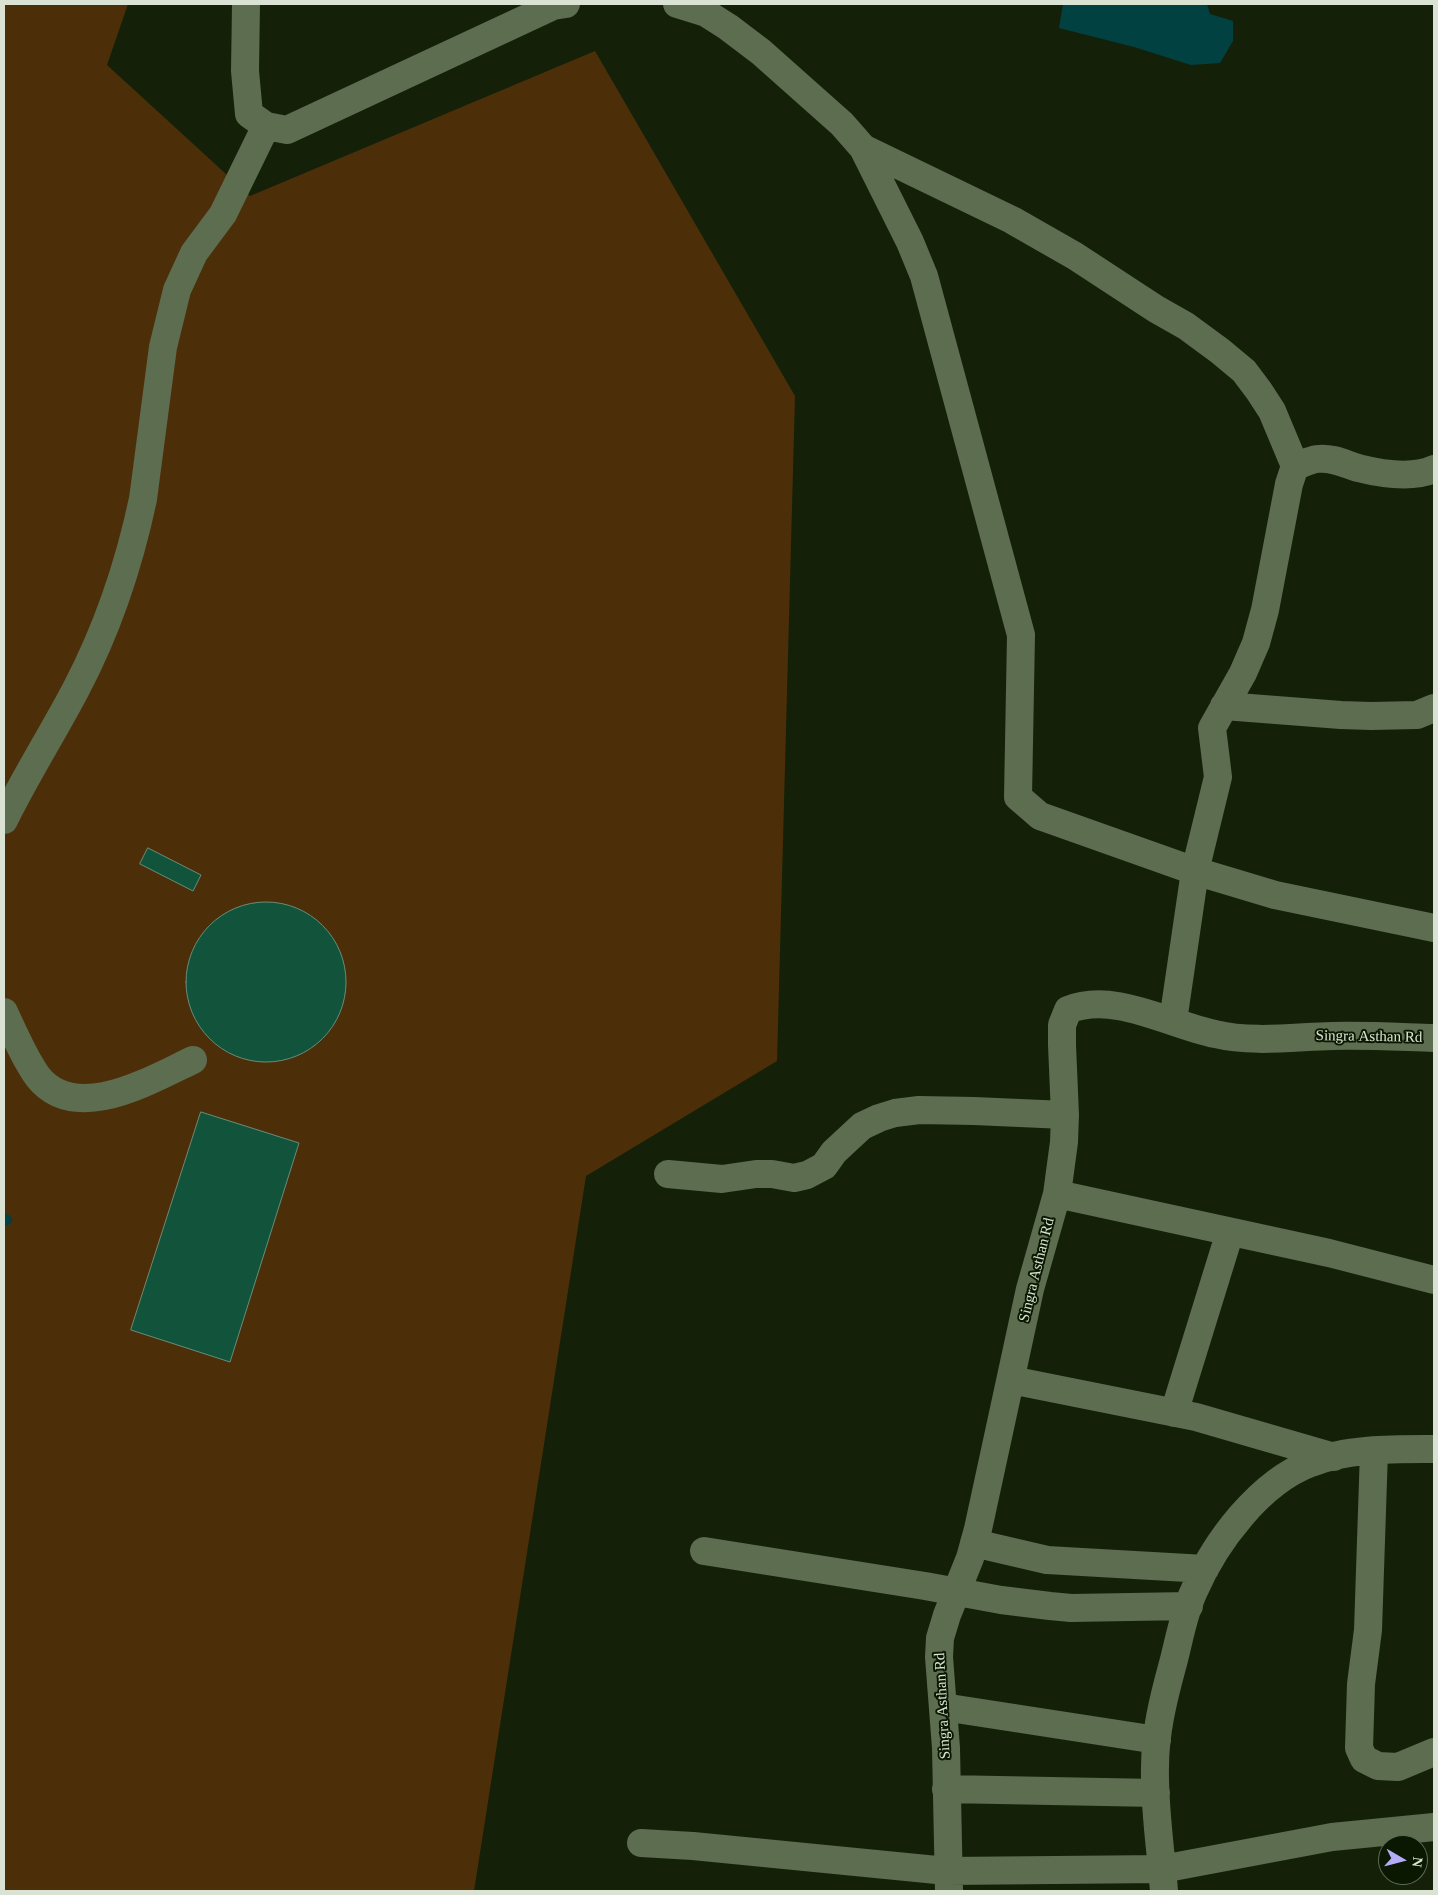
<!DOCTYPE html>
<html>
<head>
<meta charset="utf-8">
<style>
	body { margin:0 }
	#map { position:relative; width:1438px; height:1895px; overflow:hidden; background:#142108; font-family:"Times New Roman",serif }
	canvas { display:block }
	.frame { position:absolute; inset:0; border:5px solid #dae3d3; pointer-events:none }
	.north { position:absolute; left:1378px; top:1835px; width:50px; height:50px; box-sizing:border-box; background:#0b1801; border:1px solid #5e6955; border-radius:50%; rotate:98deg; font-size:14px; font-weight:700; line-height:20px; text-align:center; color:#dae3d3 }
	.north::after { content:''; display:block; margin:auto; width:18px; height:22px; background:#b5acf8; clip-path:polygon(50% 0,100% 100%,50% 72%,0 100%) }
</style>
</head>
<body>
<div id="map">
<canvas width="1438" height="1895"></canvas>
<div class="frame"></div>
<div class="north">N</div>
</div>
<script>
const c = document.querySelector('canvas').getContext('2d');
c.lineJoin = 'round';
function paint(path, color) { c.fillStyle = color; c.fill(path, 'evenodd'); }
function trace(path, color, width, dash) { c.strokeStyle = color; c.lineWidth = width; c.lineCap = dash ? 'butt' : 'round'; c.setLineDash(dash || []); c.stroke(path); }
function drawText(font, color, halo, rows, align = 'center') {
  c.font = font + ' "Times New Roman",serif'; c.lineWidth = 4; c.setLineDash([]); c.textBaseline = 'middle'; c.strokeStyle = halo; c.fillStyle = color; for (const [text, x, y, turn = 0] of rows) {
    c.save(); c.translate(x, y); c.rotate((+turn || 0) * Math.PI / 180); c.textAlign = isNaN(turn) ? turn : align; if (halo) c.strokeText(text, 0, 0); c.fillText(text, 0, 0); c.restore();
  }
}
const green = new Path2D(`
	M4 4H128L107 65 250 196 595 51 795 396 777 1061 586 1176 474 1891H4Z`);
const water = new Path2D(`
	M1063 4H1207L1210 14 1233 21V41L1220 63 1191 65 1134 47 1059 28Z`);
const stream = new Path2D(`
	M4 1218 7 1220`);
const building = new Path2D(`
	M148 848 201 875 193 891 140 864Z
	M186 982a80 80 0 1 1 160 0a80 80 0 1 1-160 0Z
	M201 1112 299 1143 230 1362 131 1330Z`);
const minor = new Path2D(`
	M246 4 245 71 249 114 266 126 287 130 553 6 566 4
	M677 4 706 13 728 27 761 52 842 124 863 148 910 242 924 276 1021 635 1018 797 1040 816 1195 871 1275 895 1434 928
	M863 148 1012 220 1075 256 1156 309 1186 326 1220 351 1244 371 1259 391 1272 411 1295 466
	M1224 706 1341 715 1371 716 1417 715 1434 708
	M4 820C26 775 53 733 76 689 107 630 129 565 143 499L163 347 177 290 194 253 223 214 266 126
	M4 1012C14 1033 24 1058 38 1077 76 1125 152 1079 193 1060
	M1173 1021 1195 871 1218 777 1212 728 1243 673 1256 643 1265 610 1289 484 1295 466C1302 464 1310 460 1317 459 1332 457 1345 464 1358 468 1382 474 1412 479 1434 469
	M668 1174 722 1179 756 1174H772L794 1178 807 1175 824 1166 834 1152 862 1126 879 1118 895 1113 919 1110 974 1111 1065 1115
	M1057 1194 1329 1253 1434 1280
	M1011 1380 1196 1417 1334 1457
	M1174 1413 1230 1232
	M1374 1451 1368 1630 1361 1684 1359 1748 1364 1759 1378 1766 1398 1767 1434 1752
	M974 1543 1047 1560 1205 1569
	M704 1551 925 1586 1001 1600 1050 1606 1071 1608 1189 1606
	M943 1707 1157 1740
	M946 1789 1156 1793
	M641 1843 693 1846 947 1871 1162 1869 1332 1837 1434 1827
	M949 1891 946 1748 939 1657 940 1638 947 1615 970 1558 978 1529 1030 1289 1057 1194 1064 1142 1065 1115 1062 1045V1025L1068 1010C1114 991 1170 1025 1215 1034 1252 1043 1294 1037 1332 1036 1366 1035 1400 1037 1434 1038
	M1164 1891C1161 1851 1154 1808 1155 1767 1155 1733 1163 1700 1172 1667 1179 1642 1183 1614 1194 1591 1215 1542 1260 1482 1311 1463 1347 1448 1396 1449 1434 1449`);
const streetNames = [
	["Singra Asthan Rd",1369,1037,1],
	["Singra Asthan Rd",1037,1270,-76],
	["Singra Asthan Rd",943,1706,-93]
];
paint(green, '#4c2f09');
paint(water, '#014141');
trace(stream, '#014141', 10);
paint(building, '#12543b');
trace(building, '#688c7a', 1);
trace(minor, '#5d6d50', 28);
drawText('15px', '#dae3d3', '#0b1801', streetNames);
</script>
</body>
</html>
